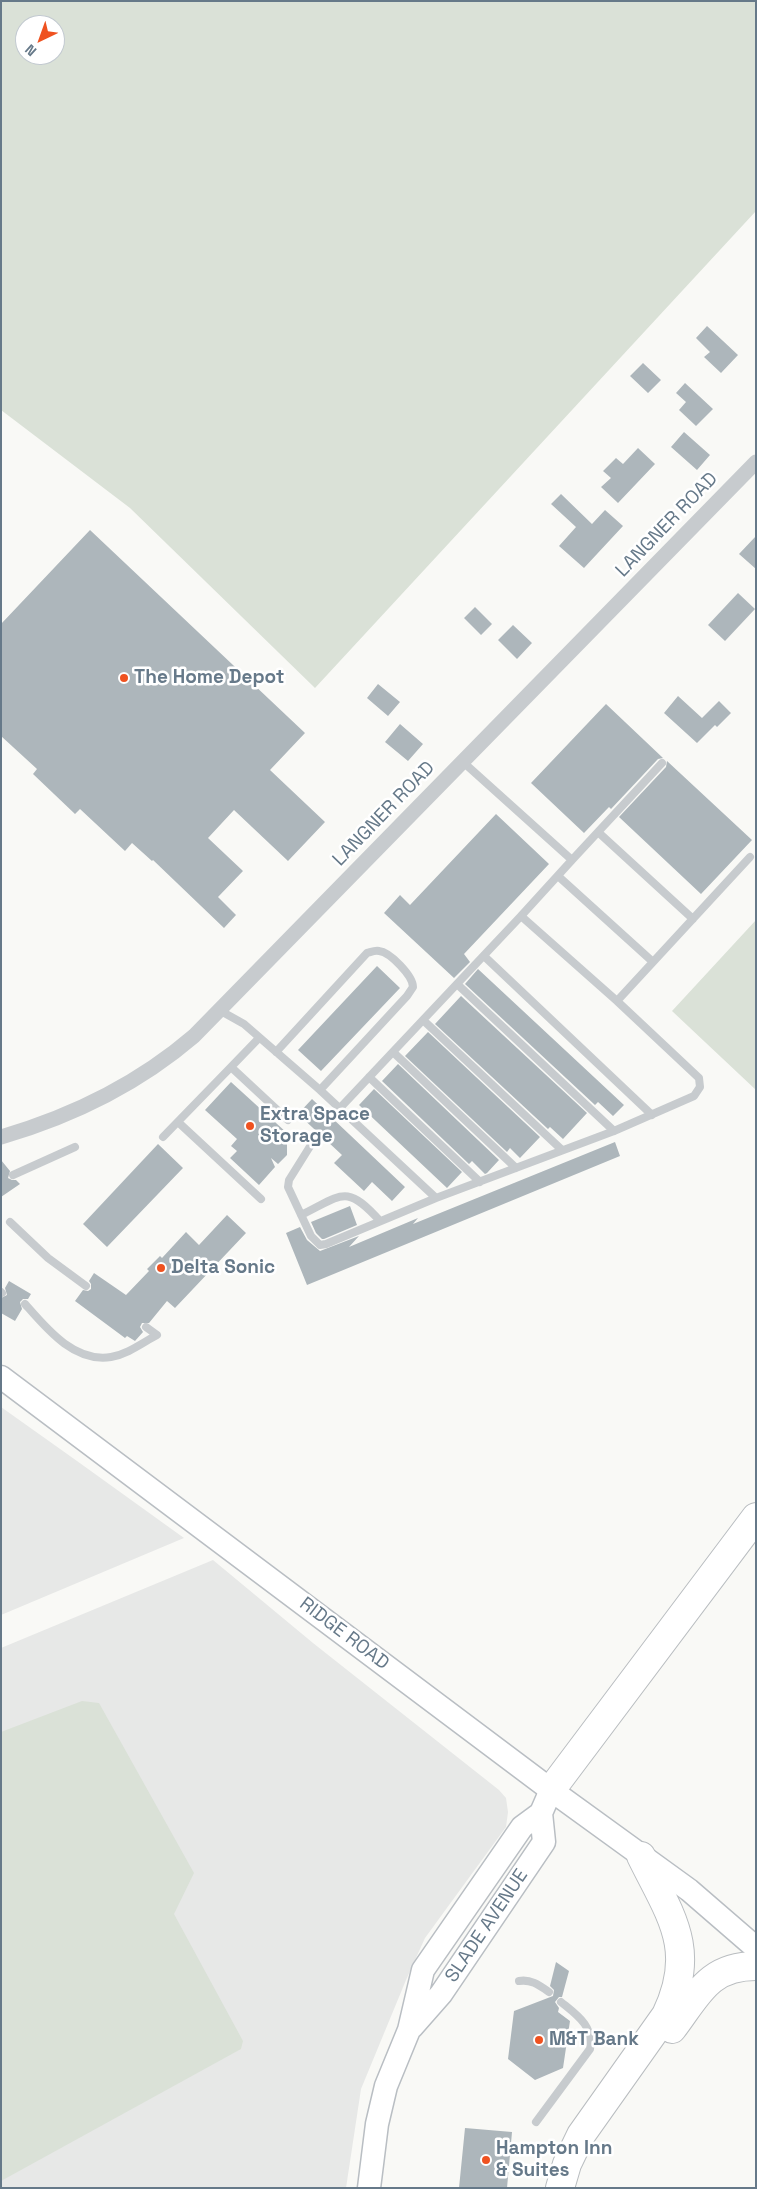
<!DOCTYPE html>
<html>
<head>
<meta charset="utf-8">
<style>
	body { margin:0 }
	#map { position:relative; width:757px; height:2189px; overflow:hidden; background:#f9f9f6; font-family:"Space Grotesk",sans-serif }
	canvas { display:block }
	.frame { position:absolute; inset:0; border:2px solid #667989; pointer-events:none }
	.north { position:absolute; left:15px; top:15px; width:50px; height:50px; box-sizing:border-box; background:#fff; border:1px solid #c2c9d0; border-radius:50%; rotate:222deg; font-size:14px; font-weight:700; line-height:20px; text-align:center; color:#667989 }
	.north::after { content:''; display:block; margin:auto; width:18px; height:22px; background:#ef5220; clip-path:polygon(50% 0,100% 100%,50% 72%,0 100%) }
</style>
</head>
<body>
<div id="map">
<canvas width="757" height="2189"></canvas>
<div class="frame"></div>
<div class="north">N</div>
</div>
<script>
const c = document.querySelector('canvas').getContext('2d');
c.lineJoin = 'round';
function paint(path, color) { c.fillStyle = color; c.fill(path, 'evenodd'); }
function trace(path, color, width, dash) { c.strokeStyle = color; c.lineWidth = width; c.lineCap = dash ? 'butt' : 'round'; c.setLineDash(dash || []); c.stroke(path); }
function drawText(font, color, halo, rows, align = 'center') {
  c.font = font + ' "Space Grotesk",sans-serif'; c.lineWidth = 5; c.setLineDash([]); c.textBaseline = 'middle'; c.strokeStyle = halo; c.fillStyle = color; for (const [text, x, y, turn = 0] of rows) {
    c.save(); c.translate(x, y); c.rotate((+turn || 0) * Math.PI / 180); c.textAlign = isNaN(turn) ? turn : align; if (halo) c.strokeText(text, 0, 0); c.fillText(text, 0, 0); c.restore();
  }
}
const built = new Path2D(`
	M1 1407 77 1461 184 1538 1 1615Z
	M213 1560 313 1643 499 1790 506 1798 508 1812 506 1827 425 1938 406 1980 361 2089 346 2188H1V1648Z`);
const green = new Path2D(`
	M1 1H756V211L315 688 130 508 1 410ZM25 25H55V55H25Z
	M756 920V1090L672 1011Z
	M82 1701 99 1703 194 1873 174 1914 243 2041 241 2049 1 2181V1732Z`);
const building = new Path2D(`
	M707 326 738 355 721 373 704 357 710 352 696 338Z
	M643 363 661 380 648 393 630 376Z
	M685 383 713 409 696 426 679 410 686 402 676 393Z
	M684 432 710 455 697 470 671 447Z
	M638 448 655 464 618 503 601 487 611 478 603 471 616 458 623 464Z
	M561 494 592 524 605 510 623 526 584 568 559 546 576 527 551 504Z
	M90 530 305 733 270 770 325 822 288 861 234 810 208 838 243 871 218 897 236 915 224 928 153 860 152 861 132 843 125 851 80 809 75 814 33 774 37 769 1 736V624Z
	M756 536V569L739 554Z
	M738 593 755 609 725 641 708 625Z
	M475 607 492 624 481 635 464 618Z
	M513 625 532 643 517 659 498 640Z
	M378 684 400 702 388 716 367 698Z
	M678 696 702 718 719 701 731 713 717 727 715 725 697 743 664 713Z
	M606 704 663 758 658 759 611 809 609 807 584 833 531 783Z
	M400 724 423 744 408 761 385 742Z
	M667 761 752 840 701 894 619 817 666 767Z
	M496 814 549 864 464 954 470 962 454 978 384 913 400 895 410 905Z
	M377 966 400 988 321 1071 298 1050Z
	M478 969 624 1105 613 1116 598 1102 595 1105 465 984Z
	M461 996 587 1113 563 1139 550 1127 548 1129 435 1024Z
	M428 1032 540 1137 520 1158 510 1148 507 1152 405 1056Z
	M398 1064 499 1160 487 1173 485 1174 472 1161 469 1164 382 1081Z
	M231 1082 287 1133V1155L278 1164 271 1158 275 1167 259 1185 230 1158 237 1151 231 1146 237 1139 205 1110Z
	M374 1089 462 1172 447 1188 359 1105Z
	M312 1099 405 1187 392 1201 372 1182 364 1191 334 1163 342 1155 298 1114Z
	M615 1142 620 1156 307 1285 286 1233 300 1227 307 1240 320 1251 359 1236 349 1247 418 1218 413 1224Z
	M158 1144 183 1168 107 1247 83 1224Z
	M1 1160 10 1171 8 1178 12 1180H16L20 1184 1 1197Z
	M350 1206 357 1225 324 1239H322L316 1233 311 1222Z
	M227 1215 246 1233 175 1308 167 1301 149 1323H142L140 1327 143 1332 135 1341 127 1336 125 1338 75 1301 83 1290 88 1291 91 1289V1284L89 1281 94 1273 126 1295 149 1271 147 1269 160 1256 162 1258 186 1232 199 1245Z
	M9 1281 31 1294 28 1299H23L20 1302 22 1309 15 1321 1 1313V1298L7 1295 5 1288Z
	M556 1962 569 1971 562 1997H559L555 2002 559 2008 558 2012 570 2021 563 2068 535 2080 508 2059 514 2011 553 1996 554 1990 550 1986Z
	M465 2128 512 2132 507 2188H459Z`);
const lane = new Path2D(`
	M463 762 572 860 521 916
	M598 832 693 919
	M572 860 662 763
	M558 876 653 962
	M484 956 652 1115
	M457 984 614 1131
	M617 1001 750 857
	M219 1010 244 1024 320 1090 436 1198 326 1244 320 1245 311 1236 288 1187 289 1180 314 1140
	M423 1020 562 1150
	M259 1038 231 1067 288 1120
	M276 1052 367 953C371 952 375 950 379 951 390 952 413 976 413 987L407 996 320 1090
	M393 1052 516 1168
	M369 1077 480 1182
	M340 1108 521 916 617 1001 699 1078 700 1087 694 1096 614 1131 436 1198
	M178 1122 261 1199
	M163 1137 231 1067
	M13 1175 75 1147
	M301 1215C342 1195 346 1183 380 1221
	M10 1222 48 1258 86 1286
	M1 1292 2 1293
	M25 1304C46 1328 74 1363 111 1357 128 1354 142 1343 157 1335L146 1327
	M519 1981C531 1979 539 1985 549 1992
	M536 2122 590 2049C594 2026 577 2015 561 2002`);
const street = new Path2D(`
	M1 1137C73 1116 137 1085 194 1036L756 462`);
const secondary = new Path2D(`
	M1 1377 551 1790 689 1890 756 1948
	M412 2027 441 1994 544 1842 541 1813
	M369 2188 377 2124 386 2086 409 2030 423 1970 522 1827 541 1813 551 1790`);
const highway = new Path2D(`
	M551 1790 756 1517
	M672 2029C698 1995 708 1966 756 1966
	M560 2188 567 2164 581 2135 666 2015C698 1949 670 1915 641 1856`);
const markers = [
	[124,678,5,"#ef5220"],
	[250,1126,5,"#ef5220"],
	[161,1268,5,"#ef5220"],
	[539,2040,5,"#ef5220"],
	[486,2160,5,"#ef5220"]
];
const streetNames = [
	["LANGNER ROAD",667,525,-46],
	["LANGNER ROAD",384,814,-46],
	["RIDGE ROAD",344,1634,37],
	["SLADE AVENUE",487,1926,-56]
];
const poiNames = [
	["The Home Depot",134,678],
	["Extra Space",260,1115],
	["Storage",260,1137],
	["Delta Sonic",171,1268],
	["M&T Bank",549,2040],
	["Hampton Inn",496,2149],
	["& Suites",496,2171]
];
paint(built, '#e7e8e7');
paint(green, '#dae1d7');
paint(building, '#adb6bb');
trace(secondary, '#b9bec3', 25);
trace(highway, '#b9bdc0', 30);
trace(lane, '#c7cbce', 8);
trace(street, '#c7cbce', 15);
trace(secondary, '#fff', 22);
trace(highway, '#fff', 28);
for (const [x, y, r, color] of markers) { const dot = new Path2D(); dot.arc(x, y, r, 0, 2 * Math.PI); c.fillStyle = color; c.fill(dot); trace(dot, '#fff', 2); }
drawText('19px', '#667989', '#fff', streetNames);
drawText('bold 19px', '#667989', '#fff', poiNames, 'left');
</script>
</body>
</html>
